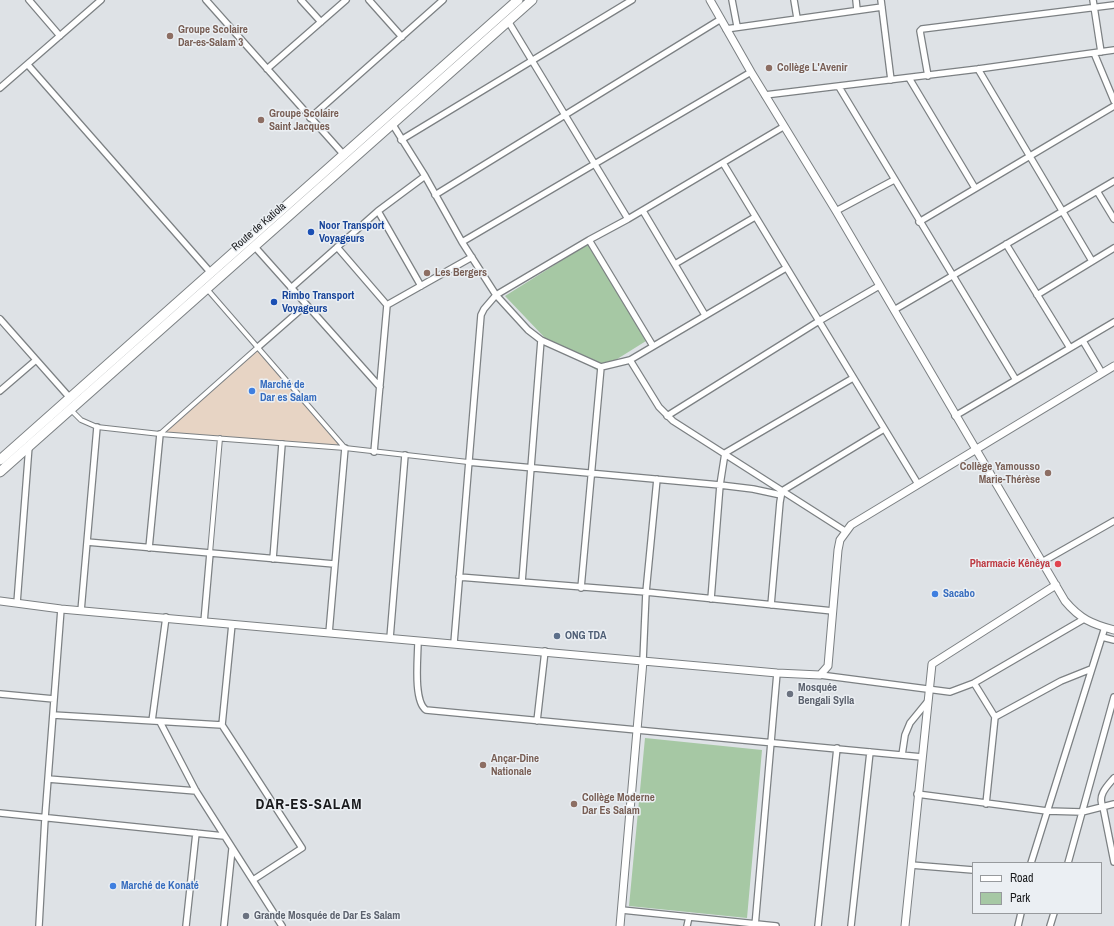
<!DOCTYPE html>
<html>
<head>
<meta charset="utf-8">
<style>
	body { margin:0 }
	#map { position:relative; width:1114px; height:926px; overflow:hidden; background:#dee2e6; font-family:"Archivo Narrow",sans-serif }
	canvas { display:block }
	.legend { position:absolute; left:972px; top:862px; width:130px; height:52px; box-sizing:border-box; background:#ebeff3; border:1px solid #979a9d; margin:0; padding:5px 7px; list-style:none; font-size:12px; color:#191a1c }
	.legend li { display:flex; align-items:center; gap:8px; height:20px }
	.legend b { width:20px; border:1px solid #979a9d }
</style>
</head>
<body>
<div id="map">
<canvas width="1114" height="926"></canvas>
<ul class="legend">
<li><b style="height:5px;background:#fff"></b>Road</li>
<li><b style="height:11px;background:#a6c8a4"></b>Park</li>
</ul>
</div>
<script>
const c = document.querySelector('canvas').getContext('2d');
c.lineJoin = 'round';
function paint(path, color) { c.fillStyle = color; c.fill(path, 'evenodd'); }
function trace(path, color, width, dash) { c.strokeStyle = color; c.lineWidth = width; c.lineCap = dash ? 'butt' : 'round'; c.setLineDash(dash || []); c.stroke(path); }
function drawText(font, color, halo, rows, align = 'center') {
  c.font = font + ' "Archivo Narrow",sans-serif'; c.lineWidth = 3; c.setLineDash([]); c.textBaseline = 'middle'; c.strokeStyle = halo; c.fillStyle = color; for (const [text, x, y, turn = 0] of rows) {
    c.save(); c.translate(x, y); c.rotate((+turn || 0) * Math.PI / 180); c.textAlign = isNaN(turn) ? turn : align; if (halo) c.strokeText(text, 0, 0); c.fillText(text, 0, 0); c.restore();
  }
}
const commercial = new Path2D(`
	M258 347 345 448 160 434Z`);
const green = new Path2D(`
	M588 244 646 341 598 371 546 339 505 296Z
	M645 738 762 750 747 918 629 906Z`);
const pedestrian = new Path2D(`
	M207 289 345 448
	M71 410 81 420 97 427 160 434 345 448 468 462
	M160 434 258 347
	M210 553 220 438`);
const minor = new Path2D(`
	M29 0 60 36
	M206 0 344 155
	M301 0 321 22
	M369 0 402 37
	M732 0 737 26
	M794 0 797 18
	M856 0 857 10
	M881 0 891 80
	M1093 0 1101 52
	M508 21 628 219
	M726 29 882 7
	M1094 53 1114 101
	M28 65 211 273
	M267 69 346 0
	M978 69 1092 261
	M928 76 920 31 922 29 1114 5
	M909 78 975 188
	M839 87 1016 380
	M0 88 101 0
	M765 95 978 69 1114 50
	M310 118 443 0
	M393 125 425 176 462 242 496 295 528 330 541 340 601 367 630 360 786 268
	M401 140 632 0
	M723 163 918 484
	M1097 191 1114 219
	M435 195 721 19
	M378 211 421 286
	M643 211 705 315
	M836 211 894 180
	M919 222 1114 106
	M589 240 653 346
	M462 242 751 72
	M1006 244 1070 348
	M255 247 380 387
	M337 247 387 305
	M675 264 755 217
	M291 288 378 211 425 176
	M1037 295 1114 248
	M894 310 1114 181
	M0 319 70 398
	M1083 341 1102 373
	M258 347 306 305
	M630 360 659 407 673 421 845 531
	M0 391 36 360
	M667 416 819 321 879 286
	M955 416 1114 322
	M374 452 387 305 472 257
	M468 462 720 485 753 489 781 495
	M87 542 334 564
	M149 548 160 434
	M273 559 282 444
	M1042 562 1114 521
	M459 577 646 592 833 611
	M522 582 541 340
	M581 588 601 367
	M711 599 720 485 725 453 853 378
	M17 603 29 446
	M771 605 780 502 782 491 884 429
	M81 611 97 427
	M204 622 210 553
	M232 624 222 725 302 848 253 880
	M329 633 345 448
	M1102 637 1114 640
	M390 638 405 455
	M418 641C418 657 413 701 426 710L922 757
	M454 643 481 315 484 309 496 295 589 240 628 219 783 127
	M643 661 646 592 657 479
	M820 675 950 692 974 683 1084 619
	M974 683 995 717 986 804
	M0 694 54 699
	M53 715 222 725
	M995 717 1061 681 1091 669
	M152 721 166 617
	M537 721 545 651
	M160 722 196 791 282 926
	M902 755 905 735 910 723 928 701
	M1114 778C1107 786 1097 796 1103 807L1114 862
	M48 779 196 791
	M917 794 1047 811 1082 812 1114 804
	M0 813 224 836
	M1031 863 1105 627
	M1068 863 1114 697
	M911 865 973 870
	M622 910 776 926
	M39 926 45 818 61 609
	M186 926 196 833
	M224 926 232 849
	M687 926 689 917
	M755 926 777 673
	M818 926 837 748
	M851 926 870 752
	M1018 926 1021 913
	M1050 926 1054 913`);
const tertiary = new Path2D(`
	M710 0 751 72 836 211 1065 601C1080 619 1092 624 1114 630
	M0 601 61 609 777 673 820 675 828 666 838 550 840 540 851 525 1114 366
	M620 926 643 661
	M905 926 932 664 1056 585`);
const trunk = new Path2D(`
	M0 460 518 0
	M0 472 532 0`);
const markers = [
	[170,36,4,"#8d6e63"],
	[769,68,4,"#8d6e63"],
	[261,120,4,"#8d6e63"],
	[311,232,4,"#1a4fb4"],
	[427,273,4,"#8d6e63"],
	[274,302,4,"#1a4fb4"],
	[252,391,4,"#3f7fe0"],
	[1048,473,4,"#8d6e63"],
	[1058,564,4,"#e0444e"],
	[935,594,4,"#3f7fe0"],
	[557,636,4,"#5c6f8a"],
	[790,694,4,"#6b7280"],
	[483,765,4,"#8d6e63"],
	[574,804,4,"#8d6e63"],
	[113,886,4,"#3f7fe0"],
	[246,916,4,"#6b7280"]
];
const educationNames = [
	["Groupe Scolaire",178,30],
	["Dar-es-Salam 3",178,43],
	["Collège L'Avenir",777,68],
	["Groupe Scolaire",269,114],
	["Saint Jacques",269,127],
	["Les Bergers",435,273],
	["Collège Yamousso",1040,467,"right"],
	["Marie-Thérèse",1040,480,"right"],
	["Ançar-Dine",491,759],
	["Nationale",491,772],
	["Collège Moderne",582,798],
	["Dar Es Salam",582,811]
];
const transitNames = [
	["Noor Transport",319,226],
	["Voyageurs",319,239],
	["Rimbo Transport",282,296],
	["Voyageurs",282,309]
];
const streetNames = [
	["Route de Katiola",259,227,-41]
];
const shopNames = [
	["Marché de",260,385],
	["Dar es Salam",260,398],
	["Sacabo",943,594],
	["Marché de Konaté",121,886]
];
const healthNames = [
	["Pharmacie Kênêya",1050,564]
];
const serviceNames = [
	["ONG TDA",565,636]
];
const worshipNames = [
	["Mosquée",798,688],
	["Bengali Sylla",798,701],
	["Grande Mosquée de Dar Es Salam",254,916]
];
const districtNames = [
	["DAR-ES-SALAM",309,805]
];
paint(commercial, '#e7d4c4');
paint(green, '#a6c8a4');
trace(pedestrian, '#7c8083', 6);
trace(minor, '#7c8083', 8);
trace(tertiary, '#7c8083', 9);
trace(trunk, '#7c8083', 11);
trace(pedestrian, '#fff', 4);
trace(minor, '#fff', 5.5);
trace(tertiary, '#fff', 7);
trace(trunk, '#fff', 9);
for (const [x, y, r, color] of markers) { const dot = new Path2D(); dot.arc(x, y, r, 0, 2 * Math.PI); c.fillStyle = color; c.fill(dot); trace(dot, '#ebeff3', 1.5); }
drawText('bold 11px', '#785e54', '#ebeff3', educationNames, 'left');
drawText('bold 11px', '#164399', '#ebeff3', transitNames, 'left');
drawText('11px', '#191a1c', '#ebeff3', streetNames);
drawText('bold 11px', '#366cbe', '#ebeff3', shopNames, 'left');
drawText('bold 11px', '#be3a42', '#ebeff3', healthNames, 'right');
drawText('bold 11px', '#4e5e75', '#ebeff3', serviceNames, 'left');
drawText('bold 11px', '#5b616d', '#ebeff3', worshipNames, 'left');
c.letterSpacing = '1px';
drawText('bold 15px', '#191a1c', '#ebeff3', districtNames);
c.letterSpacing = '0px';
</script>
</body>
</html>
